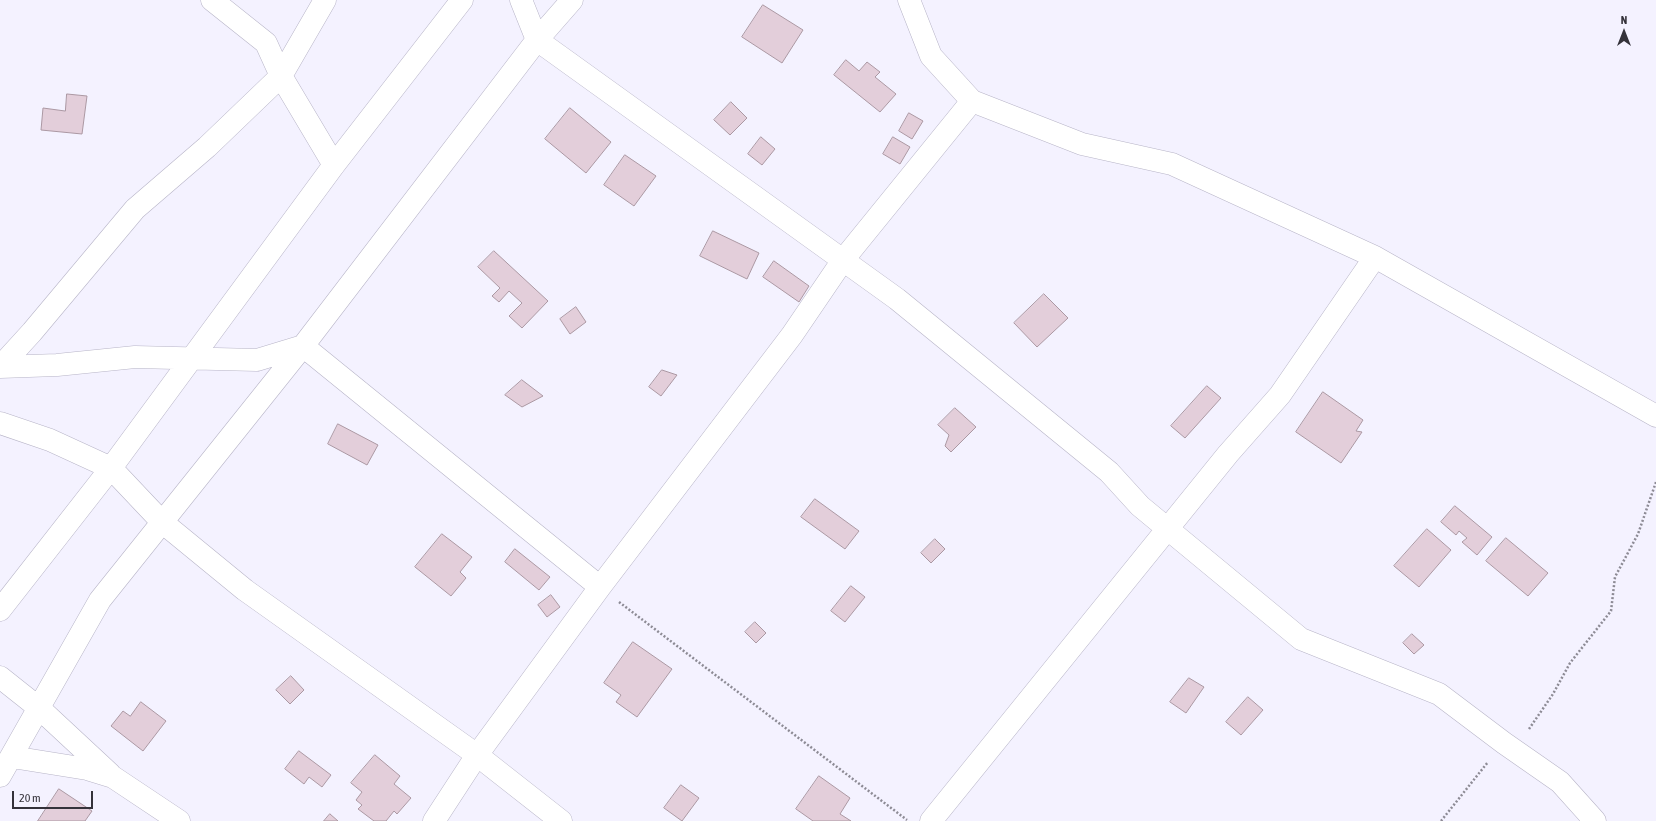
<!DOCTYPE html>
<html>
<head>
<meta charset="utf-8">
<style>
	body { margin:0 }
	#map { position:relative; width:1656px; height:821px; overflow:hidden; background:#f4f2ff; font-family:"Asap Condensed",sans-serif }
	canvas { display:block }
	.north { position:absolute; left:1604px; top:12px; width:40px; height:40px; -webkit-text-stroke:3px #f4f2ff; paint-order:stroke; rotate:0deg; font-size:11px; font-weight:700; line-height:16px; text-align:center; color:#34323a }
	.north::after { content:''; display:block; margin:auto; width:14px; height:18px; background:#34323a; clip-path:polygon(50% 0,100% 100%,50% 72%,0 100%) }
	.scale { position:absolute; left:12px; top:791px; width:81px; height:18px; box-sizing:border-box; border:2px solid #34323a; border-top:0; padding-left:5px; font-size:12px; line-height:14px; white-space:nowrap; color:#34323a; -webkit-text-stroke:3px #f4f2ff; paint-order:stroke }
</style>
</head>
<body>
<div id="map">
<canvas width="1656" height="821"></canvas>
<div class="north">N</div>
<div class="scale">20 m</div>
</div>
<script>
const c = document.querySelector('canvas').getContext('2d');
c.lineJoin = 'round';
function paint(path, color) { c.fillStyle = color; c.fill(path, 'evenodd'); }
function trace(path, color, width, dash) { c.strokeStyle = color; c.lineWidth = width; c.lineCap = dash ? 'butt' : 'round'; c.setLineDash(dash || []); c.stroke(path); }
const building = new Path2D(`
	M763 5 803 30 782 63 742 37Z
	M846 60 859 71 867 62 880 72 875 77 896 94 880 112 834 75Z
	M67 94 87 96 82 134 41 130 43 108 65 111Z
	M731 102 747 118 730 135 714 120Z
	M570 108 611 142 586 173 545 139Z
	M909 113 923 121 912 139 899 131Z
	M761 137 775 149 762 165 748 154Z
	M893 137 910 147 900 164 883 154Z
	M625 155 656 176 634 206 604 185Z
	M713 231 759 253 747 279 700 256Z
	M494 251 548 301 522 328 509 316 522 303 509 291 499 302 492 296 500 288 478 267Z
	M774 261 809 286 799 302 763 277Z
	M1044 294 1068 318 1037 347 1014 323Z
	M576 307 586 322 570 334 560 319Z
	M662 370 677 375 661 396 649 387Z
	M522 380 543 396 522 407 505 395Z
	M1207 386 1221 398 1185 438 1171 426Z
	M1323 392 1363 420 1356 431 1362 432 1341 463 1296 432Z
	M955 408 976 427 951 452 945 446 949 435 938 425Z
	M338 424 378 445 367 465 328 444Z
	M815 499 859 531 845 549 801 517Z
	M1455 506 1492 537 1477 555 1462 542 1467 538 1459 531 1456 535 1441 522Z
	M1427 529 1451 550 1419 587 1394 566Z
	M442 534 472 557 460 572 466 578 451 596 415 567Z
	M1506 538 1548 573 1528 596 1486 561Z
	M935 539 945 549 931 563 921 553Z
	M515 549 550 577 539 590 505 562Z
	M851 586 865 597 845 622 831 611Z
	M551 595 560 607 547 617 538 605Z
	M755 622 766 633 756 643 745 632Z
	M1412 634 1424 645 1414 654 1403 643Z
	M633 642 672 669 637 717 616 702 621 695 604 683Z
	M291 676 304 690 290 704 276 690Z
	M1189 678 1204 687 1186 713 1170 702Z
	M1248 697 1263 710 1241 735 1226 722Z
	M141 702 166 721 143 751 111 726 123 711 130 716Z
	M299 751 331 775 322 787 309 777 304 784 285 769Z
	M375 755 400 776 394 784 411 798 397 814 394 811 386 821H374L358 809 362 805 356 800 362 792 351 783Z
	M819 776 850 798 840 814 851 821H813L796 809Z
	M681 785 699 798 682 821 664 808Z
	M59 789 92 811 85 821H38Z
	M330 814 338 821H324Z`);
const path = new Path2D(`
	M619 602 907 820
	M1529 729 1553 694 1570 663 1611 611 1615 577 1638 534 1656 482
	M1441 821 1488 762`);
const minor = new Path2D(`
	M212 0 266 43 281 76 334 165
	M521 0 537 40 897 299 1109 472 1140 506 1301 639 1439 694 1504 743 1560 782 1595 821
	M909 0 931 56 972 101 1082 144 1172 164 1375 257 1656 416
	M303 346 600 587
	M0 367 32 332 135 209 207 147 281 76 325 0
	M0 367 57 365 135 357 257 360 303 346
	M0 423 50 440 111 468 162 522 245 590 477 755 561 821
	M0 610 111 468 334 165 462 0
	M0 677 39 708 110 774
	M12 757 87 769 113 777 179 821
	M0 776 100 600 303 346 537 40 572 0
	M434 821 477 755 600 587 792 335 843 260 972 101
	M931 821 1228 454 1280 395 1375 257`);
paint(building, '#e3ceda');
trace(building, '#ab98a3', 1);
trace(minor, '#b7b4c7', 23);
trace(path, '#8d8b95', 2.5, [2, 2]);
trace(minor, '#fff', 22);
</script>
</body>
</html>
